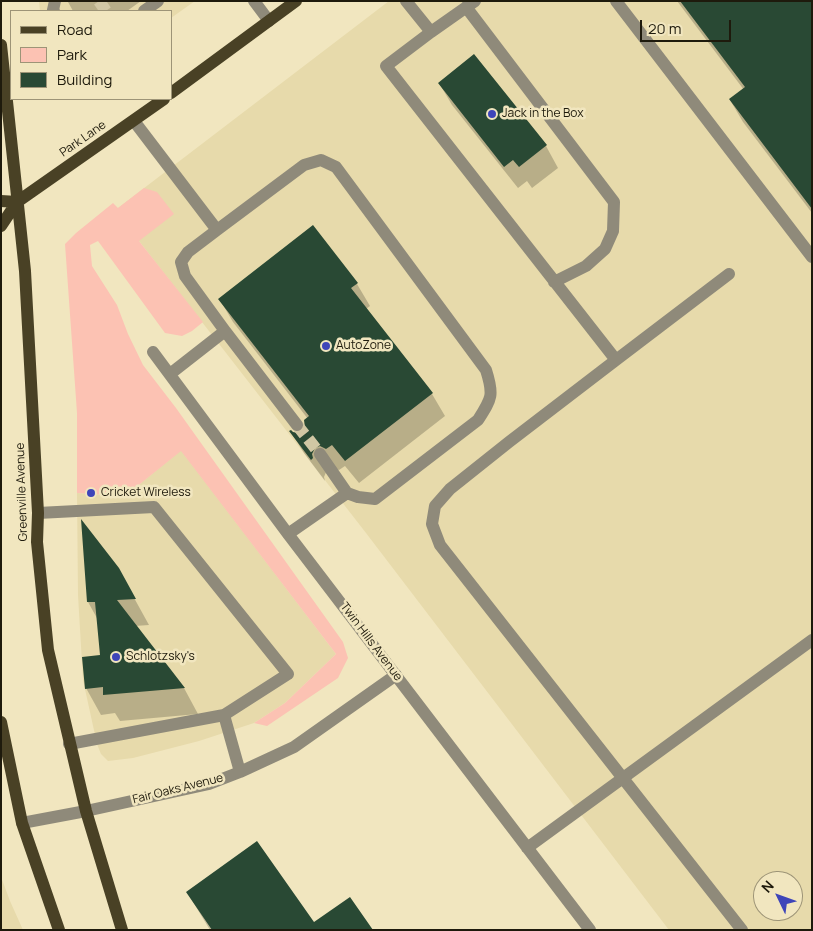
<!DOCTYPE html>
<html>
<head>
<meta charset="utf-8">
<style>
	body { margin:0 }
	#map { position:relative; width:813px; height:931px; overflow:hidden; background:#f1e6bf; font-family:Manrope,sans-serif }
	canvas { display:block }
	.frame { position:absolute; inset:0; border:2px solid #1e1a0c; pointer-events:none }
	.legend { position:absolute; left:10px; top:10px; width:162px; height:90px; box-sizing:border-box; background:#f1e6bf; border:1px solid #9d9477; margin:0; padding:6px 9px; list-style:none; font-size:15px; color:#1e1a0c }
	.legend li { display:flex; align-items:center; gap:10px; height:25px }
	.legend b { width:25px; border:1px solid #9d9477 }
	.north { position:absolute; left:753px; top:871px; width:50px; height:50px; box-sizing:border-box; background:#f1e6bf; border:1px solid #9d9477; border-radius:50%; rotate:312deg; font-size:14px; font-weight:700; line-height:20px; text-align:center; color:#1e1a0c }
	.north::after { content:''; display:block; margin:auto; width:18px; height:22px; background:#3e45b9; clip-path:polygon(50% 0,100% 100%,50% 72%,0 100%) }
	.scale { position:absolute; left:640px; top:20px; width:91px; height:22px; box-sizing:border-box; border:2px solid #1e1a0c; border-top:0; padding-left:6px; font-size:15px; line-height:18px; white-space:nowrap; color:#1e1a0c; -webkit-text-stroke:4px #f1e6bf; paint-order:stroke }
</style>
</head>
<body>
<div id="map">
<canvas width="813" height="931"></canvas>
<div class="frame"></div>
<ul class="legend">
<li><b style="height:6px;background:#494125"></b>Road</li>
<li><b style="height:14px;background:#fcc2b3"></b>Park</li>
<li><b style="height:14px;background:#294934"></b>Building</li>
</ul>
<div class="north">N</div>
<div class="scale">20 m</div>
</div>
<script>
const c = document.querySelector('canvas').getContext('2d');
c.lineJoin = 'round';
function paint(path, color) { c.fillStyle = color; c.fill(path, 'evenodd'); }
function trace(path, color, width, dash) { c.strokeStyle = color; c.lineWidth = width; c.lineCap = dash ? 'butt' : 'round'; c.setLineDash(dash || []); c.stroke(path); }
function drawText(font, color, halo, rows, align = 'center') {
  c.font = font + ' Manrope,sans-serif'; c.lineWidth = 5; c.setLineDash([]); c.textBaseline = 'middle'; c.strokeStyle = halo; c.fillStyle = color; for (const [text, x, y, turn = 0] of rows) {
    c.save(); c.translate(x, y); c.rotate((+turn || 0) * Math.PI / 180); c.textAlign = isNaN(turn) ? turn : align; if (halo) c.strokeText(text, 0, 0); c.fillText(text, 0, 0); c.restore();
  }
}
const built = new Path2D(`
	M39 1H195L171 18V11H40Z
	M389 1H812V930H669L366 533 139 241 118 208ZM763 881H793V911H763Z
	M181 450 336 654 285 703 254 723 199 741 133 758 108 761 101 754 97 744 83 680 78 595 77 493 125 496Z
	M1 877 10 901 23 930H1Z`);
const green = new Path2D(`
	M144 188 157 192 174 214 139 241 203 322 192 331 182 336 165 333 98 241 90 245 92 266 117 305 128 334 143 365 176 408 343 642 348 658 338 678 267 726 254 723 285 703 336 654 181 451 125 496 77 493V413L65 244 76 233 113 203 118 208Z`);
const shadow = new Path2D(`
	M69 1H141L127 11H73L68 2Z
	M677 1H812V213L743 122 730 100 744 90Z
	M439 83 546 146 558 168 532 188 527 181 518 188 452 105Z
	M313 227 357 284 370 306 366 309 432 394 445 416 359 483 345 466 339 470 333 468 327 470 324 477 325 481 304 453 291 432 293 433H302L306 428 308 419 233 322 220 300Z
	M133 596 149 625 135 626 184 688 198 714 120 721 115 713 101 715 86 688 101 657 98 620 88 602Z
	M187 892 314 924 372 930H210Z`);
const building = new Path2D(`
	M680 1H812V209L729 99 745 87Z
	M474 54 547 145 519 167 513 160 504 167 438 83Z
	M313 225 358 283 351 288 433 393 345 461 332 445 326 449 320 446 315 448 312 454 313 458 311 460 289 431 291 430 293 432 298 433 302 432 305 428 304 420 309 416 218 299Z
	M81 519 119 568 136 599 117 600 185 688 103 695V687L85 689 82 657 100 655 95 602H87Z
	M257 841 314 922 350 897 373 930H212L186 892Z`);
const minorTunnel = new Path2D(`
	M99 1 106 11
	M297 425 320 454`);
const minor = new Path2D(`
	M254 1 269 21
	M406 1 431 32 475 1
	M616 1 812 257
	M466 7 614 202 613 231 605 249 586 266 554 282
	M54 11 53 10 55 1
	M144 11 158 1
	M431 32 386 66 616 360 509 442 450 489 435 506 432 524 440 545 742 930
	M134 121 217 230 188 252 181 262 185 276 225 331 170 374
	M217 230 304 165 321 160 336 167 486 370C494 395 492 398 478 420L375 499 358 497 347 493 320 454
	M225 331 297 425
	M153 352 288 534 590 930
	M616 360 729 274
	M38 513 154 507 288 674 224 715 69 744
	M288 534 347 493
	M224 715 240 772
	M22 823 86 811 209 784 240 772 294 747 396 675
	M527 848 812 640`);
const major = new Path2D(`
	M1 45 25 271 38 513 37 542 48 650 86 811 122 930
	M171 93 296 1
	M1 201 17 202
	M1 226 17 202 164 99
	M1 722 22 823 59 930`);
const markers = [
	[492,114,5,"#3e45b9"],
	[326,346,5,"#3e45b9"],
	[91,493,5,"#3e45b9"],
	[116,657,5,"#3e45b9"]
];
const poiNames = [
	["Jack in the Box",502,114],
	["AutoZone",336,346],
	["Cricket Wireless",101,493],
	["Schlotzsky's",126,657]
];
const streetNames = [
	["Park Lane",83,139,-35],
	["Greenville Avenue",22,492,-92],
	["Twin Hills Avenue",371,642,53],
	["Fair Oaks Avenue",178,789,-14]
];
paint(built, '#e7daab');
paint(green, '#fcc2b3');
paint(shadow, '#0003');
paint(building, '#294934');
trace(minorTunnel, '#d1c7a4', 12, [12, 6]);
trace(minor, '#8f8a7a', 12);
trace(major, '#494125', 12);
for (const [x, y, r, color] of markers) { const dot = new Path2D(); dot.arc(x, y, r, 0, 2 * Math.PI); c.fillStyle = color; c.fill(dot); trace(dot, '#f1e6bf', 2); }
drawText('12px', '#1e1a0c', '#f1e6bf', poiNames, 'left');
drawText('12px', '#1e1a0c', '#f1e6bf', streetNames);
</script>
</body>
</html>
